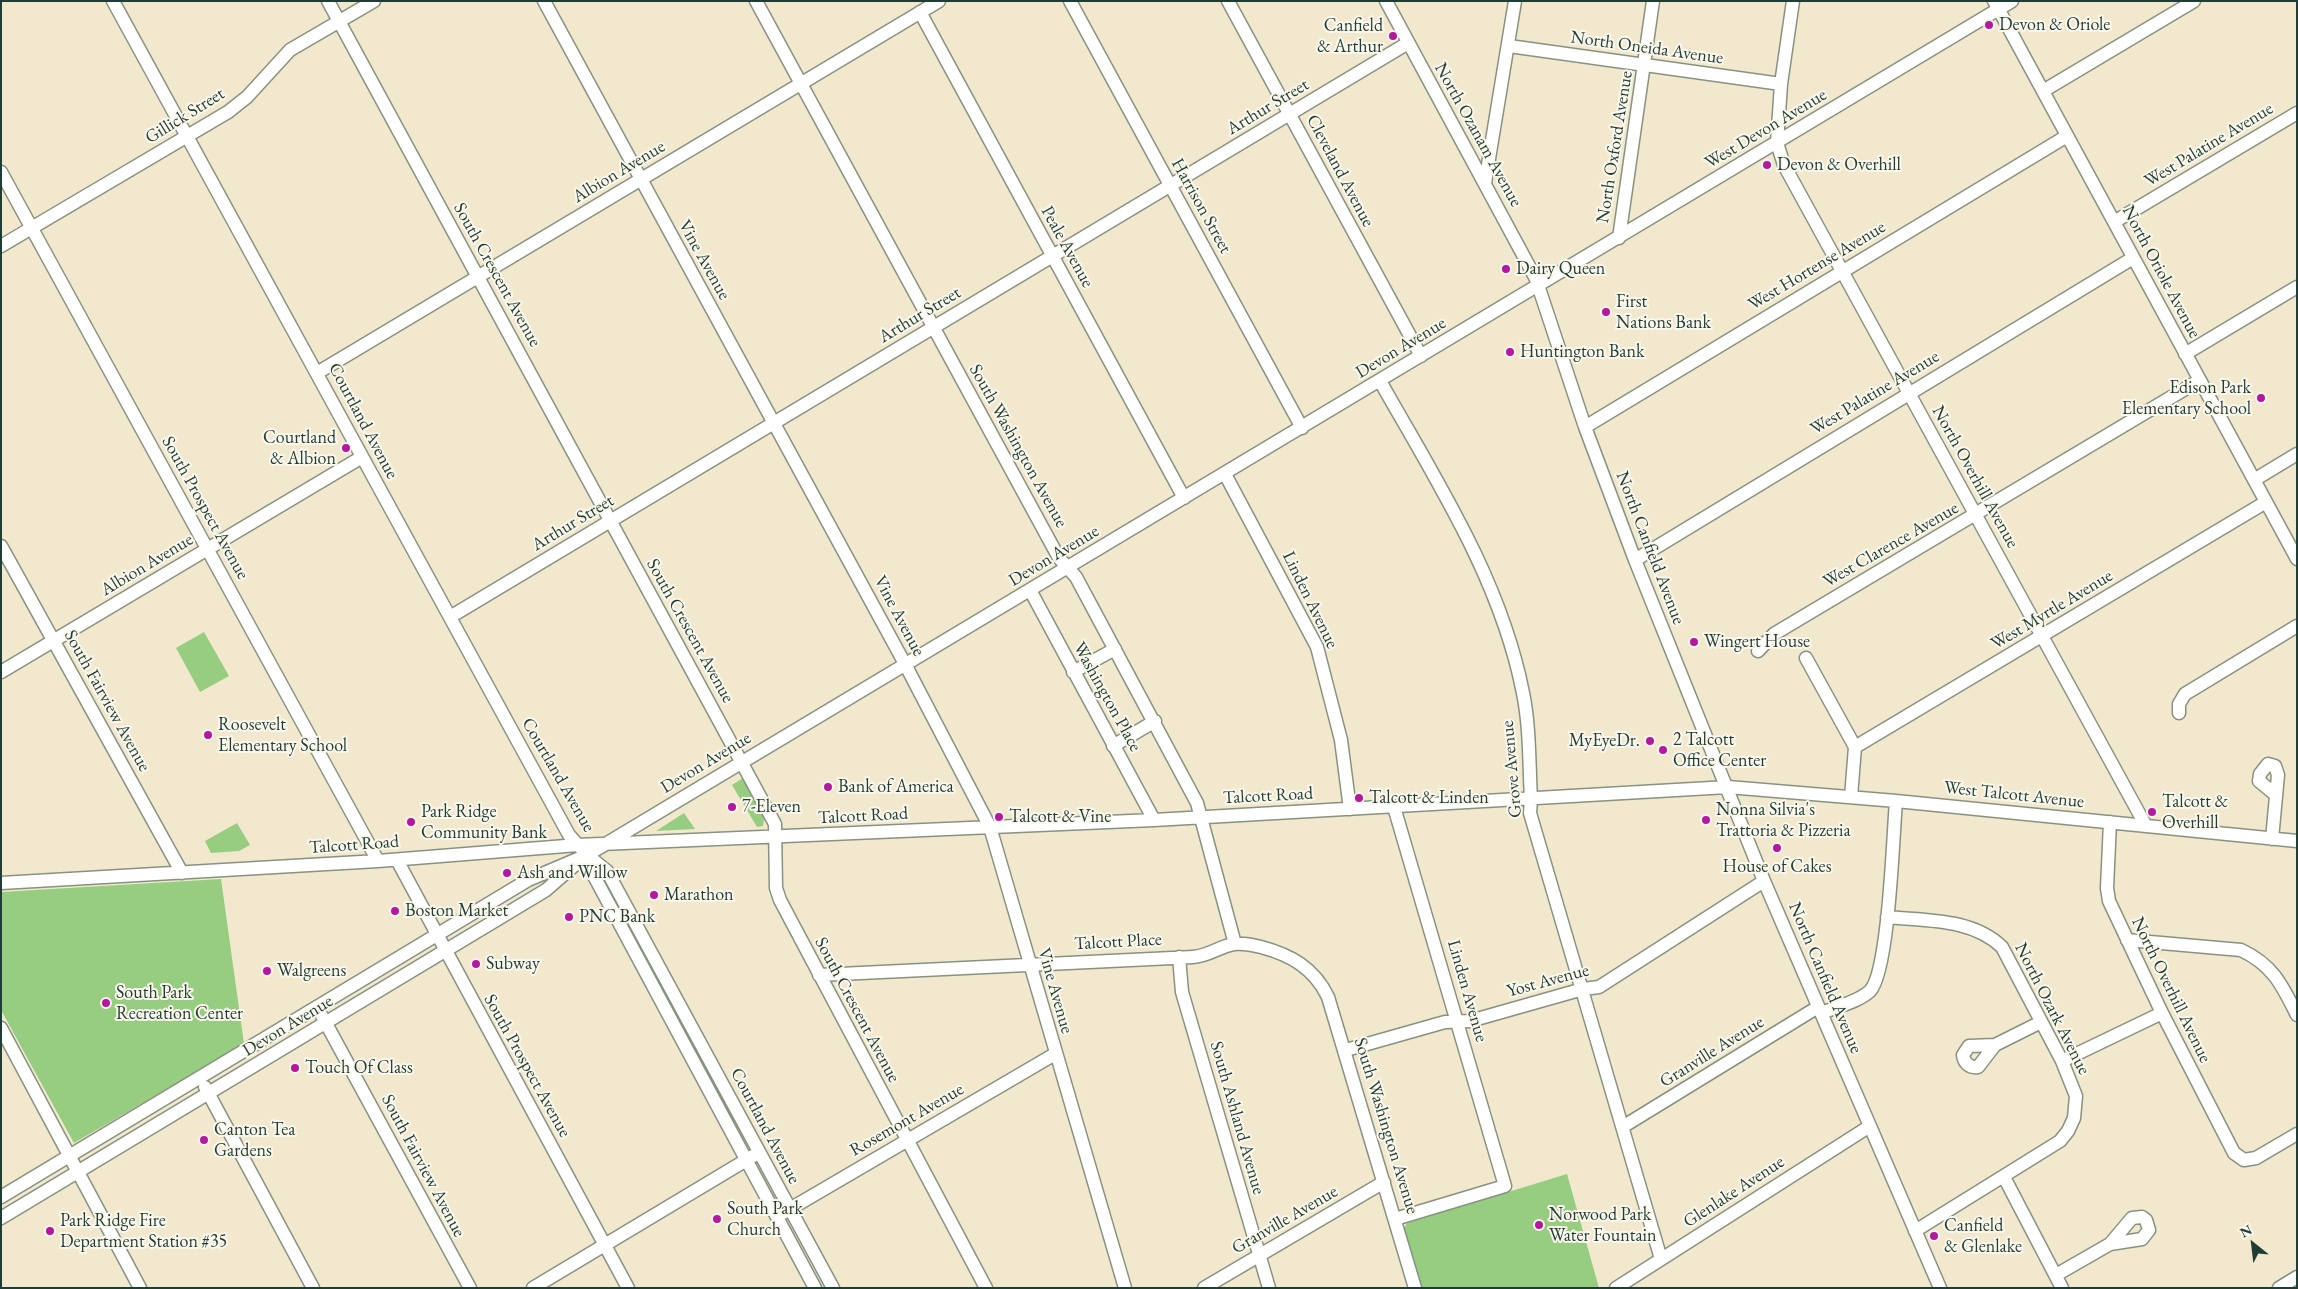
<!DOCTYPE html>
<html>
<head>
<meta charset="utf-8">
<style>
	body { margin:0 }
	#map { position:relative; width:2298px; height:1289px; overflow:hidden; background:#f1e8ce; font-family:"EB Garamond",serif }
	canvas { display:block }
	.frame { position:absolute; inset:0; border:2px solid #1f3d34; pointer-events:none }
	.north { position:absolute; left:2228px; top:1219px; width:50px; height:50px; -webkit-text-stroke:4px #fbf7ec; paint-order:stroke; rotate:331deg; font-size:14px; font-weight:700; line-height:20px; text-align:center; color:#1f3d34 }
	.north::after { content:''; display:block; margin:auto; width:18px; height:22px; background:#1f3d34; clip-path:polygon(50% 0,100% 100%,50% 72%,0 100%) }
</style>
</head>
<body>
<div id="map">
<canvas width="2298" height="1289"></canvas>
<div class="frame"></div>
<div class="north">N</div>
</div>
<script>
const c = document.querySelector('canvas').getContext('2d');
c.lineJoin = 'round';
function paint(path, color) { c.fillStyle = color; c.fill(path, 'evenodd'); }
function trace(path, color, width, dash) { c.strokeStyle = color; c.lineWidth = width; c.lineCap = dash ? 'butt' : 'round'; c.setLineDash(dash || []); c.stroke(path); }
function drawText(font, color, halo, rows, align = 'center') {
  c.font = font + ' "EB Garamond",serif'; c.lineWidth = 4; c.setLineDash([]); c.textBaseline = 'middle'; c.strokeStyle = halo; c.fillStyle = color; for (const [text, x, y, turn = 0] of rows) {
    c.save(); c.translate(x, y); c.rotate((+turn || 0) * Math.PI / 180); c.textAlign = isNaN(turn) ? turn : align; if (halo) c.strokeText(text, 0, 0); c.fillText(text, 0, 0); c.restore();
  }
}
const green = new Path2D(`
	M204 632 229 676 200 692 176 648Z
	M743 778 765 813 763 826 757 827 732 785Z
	M684 813 695 829 656 831Z
	M237 823 250 845 239 851 211 853 205 841Z
	M221 879 244 1044 74 1143 1 1010V892Z
	M1567 1174 1599 1288H1421L1404 1228 1407 1223Z`);
const minor = new Path2D(`
	M113 1 569 835 587 855 607 871 833 1288
	M328 1 775 824 776 888 780 900 986 1288
	M544 1 905 664 990 827 1125 1288
	M756 1 1059 558 1076 577 1197 803 1235 944
	M1070 1 1302 428
	M1228 1 1421 356
	M1386 1 1536 279 1585 427 1635 560 1764 881 1940 1288
	M1793 1 1781 84 1777 143 1784 165 2146 826
	M1994 1 2297 559
	M920 12 1184 498
	M1509 46 1781 84
	M2043 91 2194 1
	M1 172 378 861
	M1485 183 1515 1
	M2114 222 2297 113
	M1619 238 1653 1
	M1 246 228 112 247 97 290 50 374 1
	M2185 354 2297 287
	M317 373 939 1
	M1380 381C1436 480 1501 580 1523 693 1530 727 1529 764 1531 799L1530 813 1661 1259
	M1585 427 2067 136
	M1225 474 1317 647 1341 740 1350 809
	M2254 480 2297 454
	M1 546 182 873
	M1635 560 2133 258
	M1030 590 1154 820
	M450 617 1408 43
	M1758 651 1774 634 2200 380
	M1806 658 1855 747 1851 797
	M1 672 362 457
	M1073 672 1115 649
	M2179 713V704L2185 694 2297 626
	M1113 746 1155 721
	M1855 747 2266 502
	M1394 807 1505 1186 1395 1219
	M2110 822 2107 888 2109 901 2162 1013 2234 1153 2244 1160 2256 1158 2297 1134
	M2272 839 2278 775 2275 766 2268 764 2260 774 2259 781 2276 795
	M587 855 594 876 815 1288
	M397 860 628 1288
	M1 883 378 861 578 845 1154 820 1728 787 1896 801 2297 841
	M1887 917C1926 921 1972 918 2002 947L2062 1061 2076 1096 2074 1118 2068 1131 2060 1141 1915 1231
	M2127 940 2241 950C2273 965 2282 985 2297 1015
	M1179 957 1182 992 1269 1288
	M819 975 1193 957C1209 956 1220 946 1234 944 1243 943 1253 945 1261 947 1291 955 1314 968 1328 997L1415 1288
	M1821 1013C1836 1007 1858 1002 1870 991 1889 971 1893 835 1896 801
	M322 1016 470 1288
	M1 1028 140 1288
	M1995 1045 1978 1067C1969 1068 1964 1063 1963 1055L1969 1046 1995 1045 2041 1022
	M1346 1050 1445 1022 1470 1021 1583 989 1599 987 1764 881
	M2062 1061 2162 1013
	M205 1087 313 1288
	M1624 1126 1818 1007
	M2004 1177 2062 1288
	M1 1197 528 880 587 855 604 845 2012 1
	M783 1213 1055 1054
	M1 1218 546 890 577 863
	M2056 1275 2110 1244 2142 1239 2149 1230 2146 1220 2142 1217 2132 1218 2110 1244
	M533 1288 753 1156
	M1204 1288 1384 1182
	M1616 1288 1870 1126
	M2279 1288 2297 1277`);
const markers = [
	[1989,25,5,"#b5179e"],
	[1393,36,5,"#b5179e"],
	[1767,165,5,"#b5179e"],
	[1506,269,5,"#b5179e"],
	[1606,312,5,"#b5179e"],
	[1510,352,5,"#b5179e"],
	[2261,398,5,"#b5179e"],
	[346,448,5,"#b5179e"],
	[1694,642,5,"#b5179e"],
	[208,735,5,"#b5179e"],
	[1650,741,5,"#b5179e"],
	[1663,750,5,"#b5179e"],
	[828,787,5,"#b5179e"],
	[1359,798,5,"#b5179e"],
	[732,807,5,"#b5179e"],
	[2152,812,5,"#b5179e"],
	[999,817,5,"#b5179e"],
	[1706,820,5,"#b5179e"],
	[411,822,5,"#b5179e"],
	[1777,848,5,"#b5179e"],
	[507,873,5,"#b5179e"],
	[654,895,5,"#b5179e"],
	[395,911,5,"#b5179e"],
	[569,917,5,"#b5179e"],
	[476,964,5,"#b5179e"],
	[267,971,5,"#b5179e"],
	[106,1003,5,"#b5179e"],
	[295,1068,5,"#b5179e"],
	[204,1140,5,"#b5179e"],
	[717,1219,5,"#b5179e"],
	[1539,1225,5,"#b5179e"],
	[50,1231,5,"#b5179e"],
	[1934,1236,5,"#b5179e"]
];
const poiNames = [
	["Devon & Oriole",1999,25],
	["Canfield",1383,26,"right"],
	["& Arthur",1383,47,"right"],
	["Devon & Overhill",1777,165],
	["Dairy Queen",1516,269],
	["First",1616,302],
	["Nations Bank",1616,323],
	["Huntington Bank",1520,352],
	["Edison Park",2251,388,"right"],
	["Elementary School",2251,409,"right"],
	["Courtland",336,438,"right"],
	["& Albion",336,459,"right"],
	["Wingert House",1704,642],
	["Roosevelt",218,725],
	["Elementary School",218,746],
	["2 Talcott",1673,740],
	["Office Center",1673,761],
	["MyEyeDr.",1640,741,"right"],
	["Bank of America",838,787],
	["Talcott & Linden",1369,798],
	["Talcott &",2162,802],
	["Overhill",2162,823],
	["7-Eleven",742,807],
	["Nonna Silvia's",1716,810],
	["Trattoria & Pizzeria",1716,831],
	["Park Ridge",421,812],
	["Community Bank",421,833],
	["Talcott & Vine",1009,817],
	["House of Cakes",1777,867,"center"],
	["Ash and Willow",517,873],
	["Marathon",664,895],
	["Boston Market",405,911],
	["PNC Bank",579,917],
	["Subway",486,964],
	["Walgreens",277,971],
	["South Park",116,993],
	["Recreation Center",116,1014],
	["Touch Of Class",305,1068],
	["Canton Tea",214,1130],
	["Gardens",214,1151],
	["South Park",727,1209],
	["Church",727,1230],
	["Norwood Park",1549,1215],
	["Water Fountain",1549,1236],
	["Park Ridge Fire",60,1221],
	["Department Station #35",60,1242],
	["Canfield",1944,1226],
	["& Glenlake",1944,1247]
];
const streetNames = [
	["North Oneida Avenue",1647,48,8],
	["Arthur Street",1268,107,-31],
	["Gillick Street",185,116,-32],
	["West Devon Avenue",1766,129,-31],
	["North Ozanam Avenue",1478,135,61],
	["West Palatine Avenue",2209,145,-31],
	["North Oxford Avenue",1615,147,-81],
	["Cleveland Avenue",1340,171,62],
	["Albion Avenue",619,172,-31],
	["Harrison Street",1201,206,61],
	["Peale Avenue",1067,247,61],
	["Vine Avenue",704,260,61],
	["West Hortense Avenue",1817,266,-31],
	["North Oriole Avenue",2161,272,62],
	["South Crescent Avenue",497,275,61],
	["Arthur Street",920,315,-31],
	["Devon Avenue",1401,348,-31],
	["West Palatine Avenue",1875,393,-31],
	["Courtland Avenue",363,421,62],
	["South Washington Avenue",1018,446,61],
	["North Overhill Avenue",1975,477,61],
	["South Prospect Avenue",205,508,61],
	["Arthur Street",573,523,-31],
	["West Clarence Avenue",1891,545,-30],
	["North Canfield Avenue",1650,548,69],
	["Devon Avenue",1054,556,-31],
	["Albion Avenue",147,565,-31],
	["Linden Avenue",1310,600,64],
	["West Myrtle Avenue",2052,610,-31],
	["Vine Avenue",899,616,62],
	["South Crescent Avenue",690,631,61],
	["Washington Place",1107,697,61],
	["South Fairview Avenue",107,701,61],
	["Devon Avenue",706,763,-31],
	["Grove Avenue",1512,769,-95],
	["Courtland Avenue",558,775,60],
	["West Talcott Avenue",2014,795,6],
	["Talcott Road",1268,796,-3],
	["Talcott Road",863,816,-3],
	["Talcott Road",354,845,-4],
	["Talcott Place",1118,942,-3],
	["North Canfield Avenue",1825,978,67],
	["Yost Avenue",1548,981,-15],
	["North Overhill Avenue",2171,990,64],
	["Vine Avenue",1055,991,74],
	["Linden Avenue",1467,991,74],
	["North Ozark Avenue",2052,1009,63],
	["South Crescent Avenue",857,1010,62],
	["Devon Avenue",288,1026,-31],
	["Granville Avenue",1712,1052,-32],
	["South Prospect Avenue",527,1066,61],
	["South Ashland Avenue",1237,1118,74],
	["Rosemont Avenue",907,1120,-30],
	["Courtland Avenue",765,1126,62],
	["South Washington Avenue",1386,1126,73],
	["South Fairview Avenue",423,1166,62],
	["Glenlake Avenue",1734,1192,-33],
	["Granville Avenue",1285,1220,-30]
];
paint(green, '#96cd80');
trace(minor, '#889281', 15);
trace(minor, '#fff', 12);
for (const [x, y, r, color] of markers) { const dot = new Path2D(); dot.arc(x, y, r, 0, 2 * Math.PI); c.fillStyle = color; c.fill(dot); trace(dot, '#fbf7ec', 2); }
drawText('18px', '#1f3d34', '#fbf7ec', poiNames, 'left');
drawText('18px', '#1f3d34', '#fbf7ec', streetNames);
</script>
</body>
</html>
